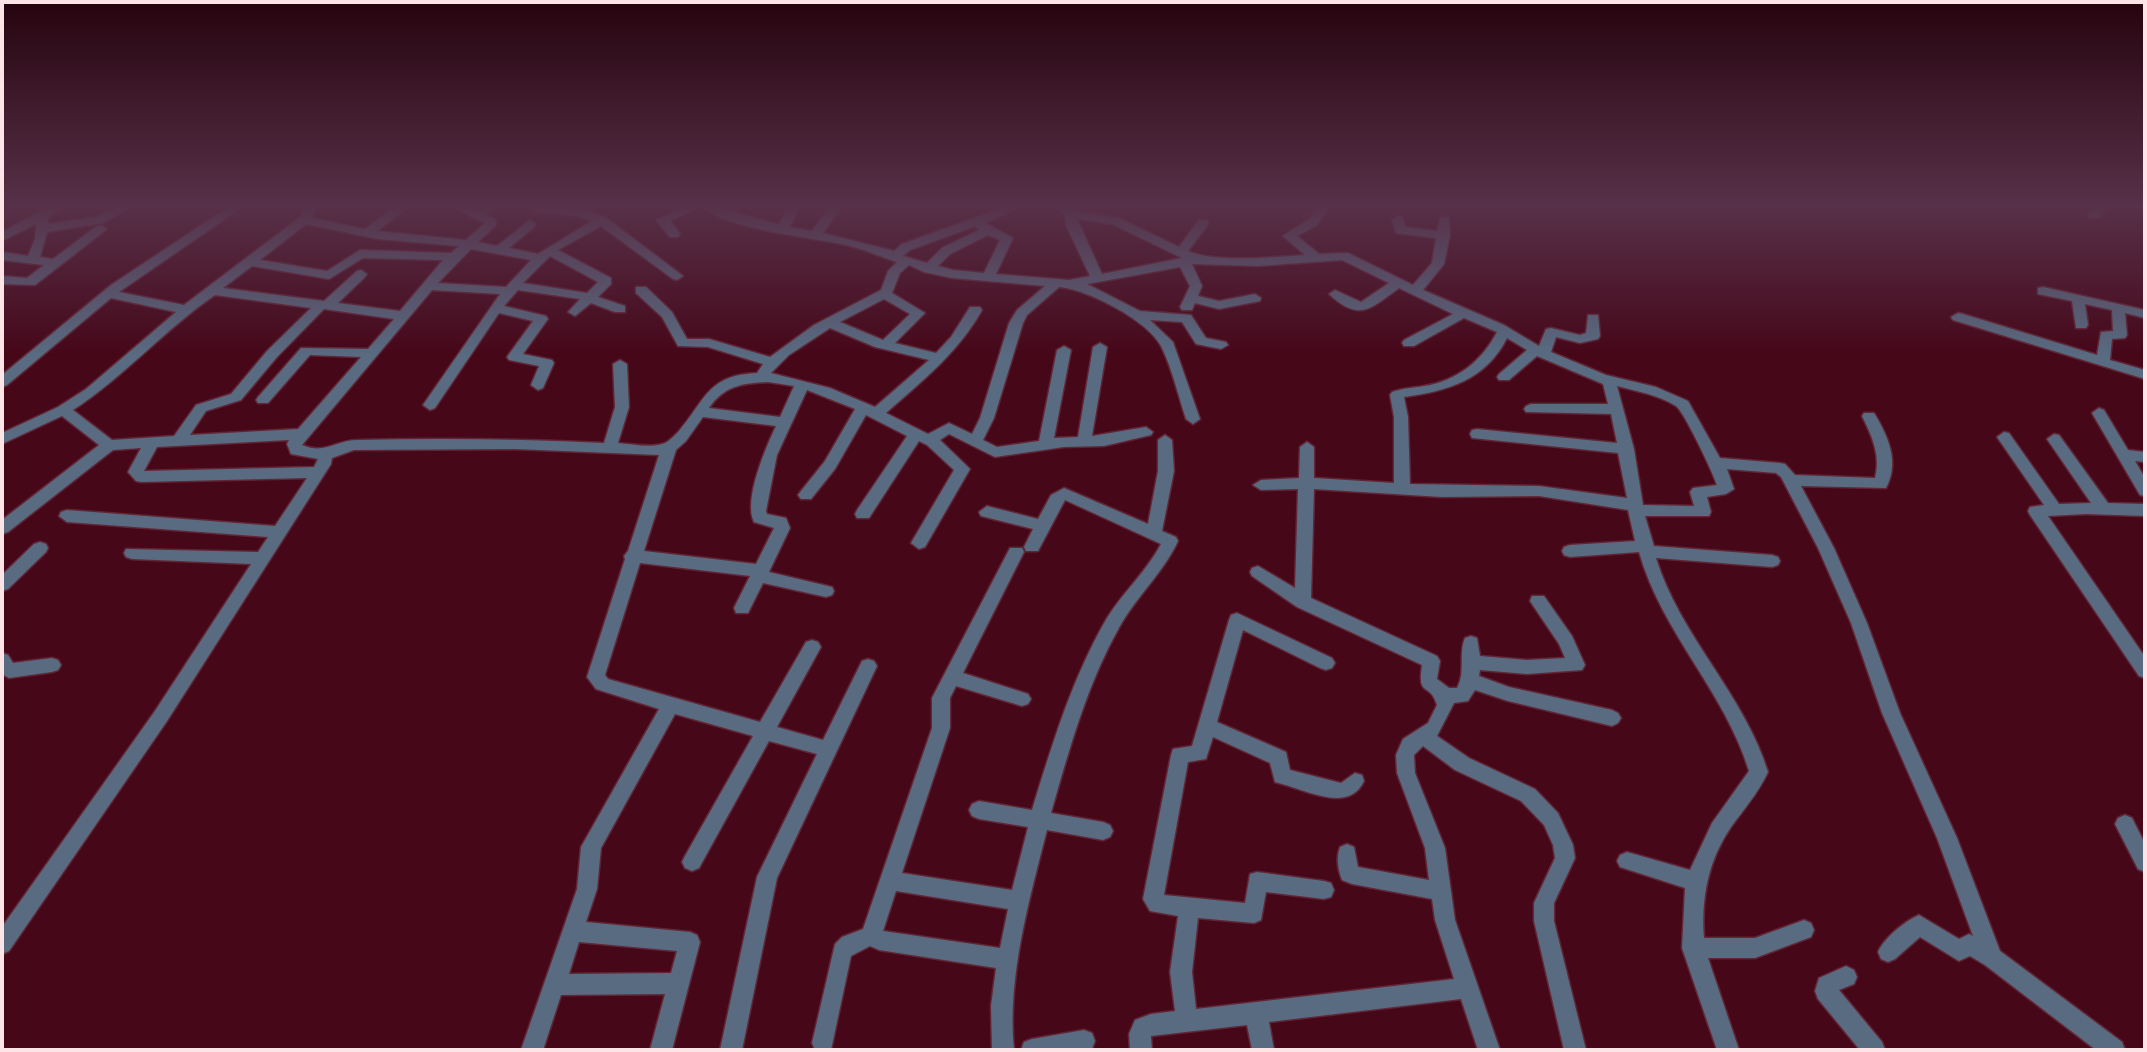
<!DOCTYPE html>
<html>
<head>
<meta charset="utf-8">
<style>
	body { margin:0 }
	#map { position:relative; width:2147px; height:1052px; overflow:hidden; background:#460719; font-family:Mulish,sans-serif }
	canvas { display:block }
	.frame { position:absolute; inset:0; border:4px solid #fde4e7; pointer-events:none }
</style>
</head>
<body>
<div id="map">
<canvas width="2147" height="1052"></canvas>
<div class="frame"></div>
</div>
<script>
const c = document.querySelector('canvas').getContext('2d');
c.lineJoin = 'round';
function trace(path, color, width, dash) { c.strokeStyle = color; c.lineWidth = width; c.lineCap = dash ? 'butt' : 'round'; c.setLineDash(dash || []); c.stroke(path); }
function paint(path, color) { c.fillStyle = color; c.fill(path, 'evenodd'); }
const minor = new Path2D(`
	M47 208H62L48 217V224L95 217 114 208H131L102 223 47 232 40 257 53 259 97 226 101 225 107 229 35 285 2 284V276L27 278 44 265 2 260V252L28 256 35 239 36 224 2 241V232Z
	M227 208H241L119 292 184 305 299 218 305 208H317L311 218 365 229 393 208H407L377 231 466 240 485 223 453 208 476 210 493 208 485 215 495 219 496 225 478 242 497 246 530 220 536 224 534 227 509 248 538 254 592 221 580 216 535 212 529 208 582 209 605 217 683 276 677 280 673 279 601 226 558 250 611 278V284L598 297 625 306V312H615L591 303 575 316 568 312 580 299 518 290 504 306 546 316 548 319 523 354 552 360 554 363 543 388 538 390 531 385 539 366 509 360 507 357 533 321 499 313 435 408 430 410 423 405 500 294 432 290 302 445C325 455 335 440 358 440 440 438 522 439 604 443L615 407 613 364 620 360 627 364 629 407 618 443C631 444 649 448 662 444 668 443 674 436 679 431 706 399 708 375 757 373L763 364 708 347 678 346 662 317 636 293V287H646L672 312 687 339H709L770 357 814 325 881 290 888 271 897 262C881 257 864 249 846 245 810 237 732 230 704 208H721L779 225 787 208H799L790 227 812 231 829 208H841L823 233 894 251 902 244 1002 208H1020L985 223 1013 238 996 274 1069 280 1090 276 1066 225 1065 216 1058 208H1071L1074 211 1119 218 1179 247 1199 220H1207L1209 223 1188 251C1214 263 1275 257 1305 255L1283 236 1309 219 1317 208H1329L1317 225 1297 236 1319 254 1348 253 1413 285 1432 263 1436 238 1396 233 1392 220 1398 216 1402 217 1405 227 1437 231 1441 217H1449L1450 235 1444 264 1423 290 1504 325 1539 346 1546 329 1551 328 1580 335 1586 333 1588 315H1598L1600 336 1598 339 1580 343 1556 337 1551 352 1606 375 1656 387 1688 401 1720 458 1780 463 1785 464 1795 475 1875 478C1881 456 1872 436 1862 416L1864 413H1874C1888 436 1900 462 1886 488L1801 486 1834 548 1867 623 1900 713 1957 838 2000 951 2122 1042 2125 1050H2096L1985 965 1970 956 1959 961 1920 937 1895 959 1888 962 1881 959 1878 952C1884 938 1905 921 1919 915L1959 939 1969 934 1973 936 1937 838 1882 713 1851 623 1818 548 1781 477 1776 473 1727 469 1734 489 1726 494 1707 497 1711 512 1709 516H1645L1654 546 1772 555 1778 557 1780 561 1778 565 1772 567 1656 558C1680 636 1744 694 1768 772 1759 792 1744 809 1731 827 1708 861 1701 898 1704 938H1755L1804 920 1811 923 1814 930 1811 937 1755 958H1708L1739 1050H1717L1682 948 1685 888 1620 867 1617 861 1620 855 1627 852 1690 870 1712 823 1749 771C1725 692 1662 633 1639 552L1570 557 1564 555 1562 551 1564 547 1570 545 1635 541 1628 510 1539 496 1442 497 1314 489 1311 598 1437 656 1440 661 1437 679 1449 688H1457C1466 672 1458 654 1465 638L1471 636 1477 638 1480 656 1527 660 1565 658 1559 644 1530 601 1532 596H1544L1572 636 1585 665 1582 670 1527 674 1480 670 1479 676 1509 687 1612 710 1618 713 1621 718 1618 723 1612 726 1508 701 1475 690 1468 701 1454 703 1437 736 1469 758 1535 789 1558 813 1573 845 1575 858 1554 903V921L1586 1050H1564L1534 921V903L1555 858 1553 845 1544 825 1521 801 1455 770 1423 746 1414 755 1415 773 1445 848 1455 920 1500 1050H1478L1461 999 1269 1022 1274 1050H1252L1247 1025 1151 1036 1152 1050H1130L1129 1034 1135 1020 1151 1014 1175 1011 1170 972 1178 916 1150 911 1143 899 1171 755 1173 749 1192 746 1229 620 1231 615 1237 613 1332 658 1335 663 1332 668 1326 670 1320 668 1243 630 1217 722 1286 752 1290 770 1341 783 1355 773 1362 775 1364 781C1349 813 1308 791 1282 784L1275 782 1270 763 1213 737 1206 759 1188 762 1164 895 1245 903 1250 874 1257 872 1324 881 1331 883 1334 890 1331 897 1324 899 1266 892 1261 920 1254 923 1198 918 1192 972 1196 1009 1454 979 1435 920 1432 899 1352 884 1342 880C1338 870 1336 857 1340 847L1347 844 1354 847 1358 867 1429 880 1425 848 1397 773 1396 755 1403 739 1428 723 1437 705C1430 681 1417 699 1422 665L1297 607 1252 576 1250 572 1252 568 1258 566 1295 588 1298 489 1261 490 1253 485 1261 480 1299 478 1300 447 1307 442 1314 447V478L1394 483V417L1390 395 1392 392C1403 388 1413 388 1424 386 1457 381 1482 361 1497 332L1464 318 1414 346H1404L1402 343 1404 340 1453 314 1399 288C1371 308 1360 323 1329 294L1335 290 1361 302 1389 283 1342 260 1258 266 1192 264 1202 286 1198 296 1219 301 1255 294 1261 298 1260 301 1219 309 1195 303 1192 310H1182L1180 307 1190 286 1180 267 1087 284 1140 311 1191 315 1206 338 1226 342 1228 345 1221 349 1196 344 1182 322 1150 320 1173 342 1200 419 1193 424 1186 419C1178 395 1172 368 1161 346 1147 320 1087 289 1059 287L1027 315 1023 323 994 418 983 440 997 447 1039 441 1057 350 1064 346 1071 350 1054 438 1078 437 1093 347 1100 343 1107 347 1092 436 1146 427 1153 432 1151 435 1104 446 1064 447 995 457 949 434 940 440 970 469 925 547 919 549 911 543 954 470 927 445 919 441 869 518H857L855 514 857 510 907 436 866 415 835 469 811 499H801L798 495 801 491 825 461 855 409 807 390 777 455 766 511 767 514 786 518 790 528 769 572 832 587 834 591 832 595 826 597 763 583 748 613H736L734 608 750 576 640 563 605 675 608 679 760 722 806 642 812 640 818 642 821 647 777 727 823 740 862 661 868 659 874 661 877 666 777 878 742 1050H720L757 877 817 754 769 741 699 868 692 871 685 868 682 862 685 856 753 736 675 714 601 848 597 889 586 922 690 932 697 935 700 942 672 1050H650L665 994 561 995 543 1050H521L577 889 581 847 659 709 596 689 587 677 625 559 624 556 628 551 659 455 515 449 354 450 332 458 331 464 167 721 9 951 2 954V927L155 711 251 564 132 559 126 557 124 553 126 549 258 552 268 537 67 522 59 516 61 512 67 510 275 526 307 478 141 482 136 481 128 472 141 448 113 450 8 532 2 534V520L99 445 62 416 2 444V433L58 407 86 389 176 312 111 298 7 385 2 387V375L111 285ZM1077 219 1112 224 1182 258 1102 274ZM306 224 378 239 459 246 451 253 360 250 327 271 260 260ZM975 226 979 230 942 248 927 263 903 256 910 250ZM988 235 1000 240 984 273 953 270 938 266 950 254ZM471 249 531 260 506 287 438 283ZM550 256 598 282 587 293 523 283ZM363 258 443 260 400 311 338 303 365 277 367 274 361 270 357 271 324 301 223 288 252 266 329 279ZM909 265 924 272 952 278 1045 286 1017 310 1009 323 980 418 972 434 949 423 928 434 886 413C922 381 958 353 982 310L980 307H970L951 337 936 353 895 343 925 313 892 293 900 273ZM215 295 311 308 267 351 231 394 196 405 174 436 112 440 73 410C124 377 165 329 215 295ZM884 299 910 314 883 340 840 322ZM324 309 394 319 368 349 301 348 258 397 256 400 258 403H268L310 355 361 357 298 429 190 435 206 411 241 400 277 357ZM830 328 875 347 929 360 875 407 830 388 771 373 789 355ZM1507 338 1527 350 1499 374 1497 377 1499 380H1509L1537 356 1603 384 1608 404H1531L1526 406 1524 409 1526 412 1611 414 1617 443 1477 429 1472 430 1470 434 1472 438 1618 453 1627 498 1539 486 1410 484 1408 417 1404 397C1448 391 1486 380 1507 338ZM768 382 794 386 780 417 709 408C724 386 742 383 768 382ZM1617 386C1636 391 1659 395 1676 406 1685 413 1713 473 1717 485L1693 488 1690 492 1694 506 1643 505 1634 449ZM703 417 776 426C766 447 743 500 754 522L774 528 756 564 644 551 676 450 686 441ZM289 440 287 444 291 454 318 459 314 467 144 471 157 447ZM579 942 677 951 671 973 569 974Z
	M682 208H699L670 221 680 234 678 237H670L656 220Z
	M2095 208H2108L2098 218H2090L2088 215Z
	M2043 287 2145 310V318L2125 313 2127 335 2125 338 2112 339 2110 360 2145 370V379L1953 320 1951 317 1958 313 1963 314 2097 355 2101 332 2113 331 2112 310 2085 304 2088 325 2086 328H2076L2072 301 2038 294V288Z
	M2099 408 2104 410 2128 450 2145 452V462L2135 461 2145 478V496L2140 495 2092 413Z
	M2004 432 2009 433 2059 504 2091 503 2047 439 2054 434 2059 435 2108 503 2145 504V516L2086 514 2048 516 2145 657V678L2139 676 2030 515 2028 511 2030 507 2044 505 1997 437Z
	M1165 435 1172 440 1174 471 1162 531 1176 537 1178 541C1163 573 1137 596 1120 626 1087 684 1069 750 1051 813L1103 822 1110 825 1113 831 1110 837 1103 840 1047 830C1029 901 1007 977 1014 1050H992L991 1006 996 968 879 950 870 946 851 956 831 1050H815L812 1043 835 944 842 937 863 929 932 728V698L1010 548H1022L1024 552 963 673 1028 694 1031 699 1028 704 1022 706 956 686 950 698V728L902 873 1012 890 1028 827 979 819 972 816 969 810 972 804 979 801 1032 810C1052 745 1072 678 1107 618 1123 592 1147 571 1161 544L1065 500 1038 551H1026L1024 547 1033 529 981 516 979 512 987 506 1038 519 1051 495 1064 488 1148 524 1158 471V440ZM896 891 1008 909 1000 948 883 931Z
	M40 542 46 544 48 548 46 552 8 589 2 591V575L34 544Z
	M2 653 8 655 13 663 52 658 58 660 61 665 58 670 52 672 9 678 2 674Z
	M2125 815 2132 818 2145 844V872L2138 869 2115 824 2118 818Z
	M1846 966 1854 970 1857 977 1854 984 1839 990 1882 1042 1885 1050H1860L1818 999 1815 991 1819 978Z
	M1084 1030 1092 1033 1095 1041 1092 1049 1088 1050H1021L1024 1042 1032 1039Z`);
trace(minor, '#602636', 3);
paint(minor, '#586b81');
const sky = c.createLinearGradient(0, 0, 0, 356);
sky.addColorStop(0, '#26040e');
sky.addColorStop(0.58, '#573149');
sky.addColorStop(1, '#57314900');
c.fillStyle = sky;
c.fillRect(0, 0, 2147, 356);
</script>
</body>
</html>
